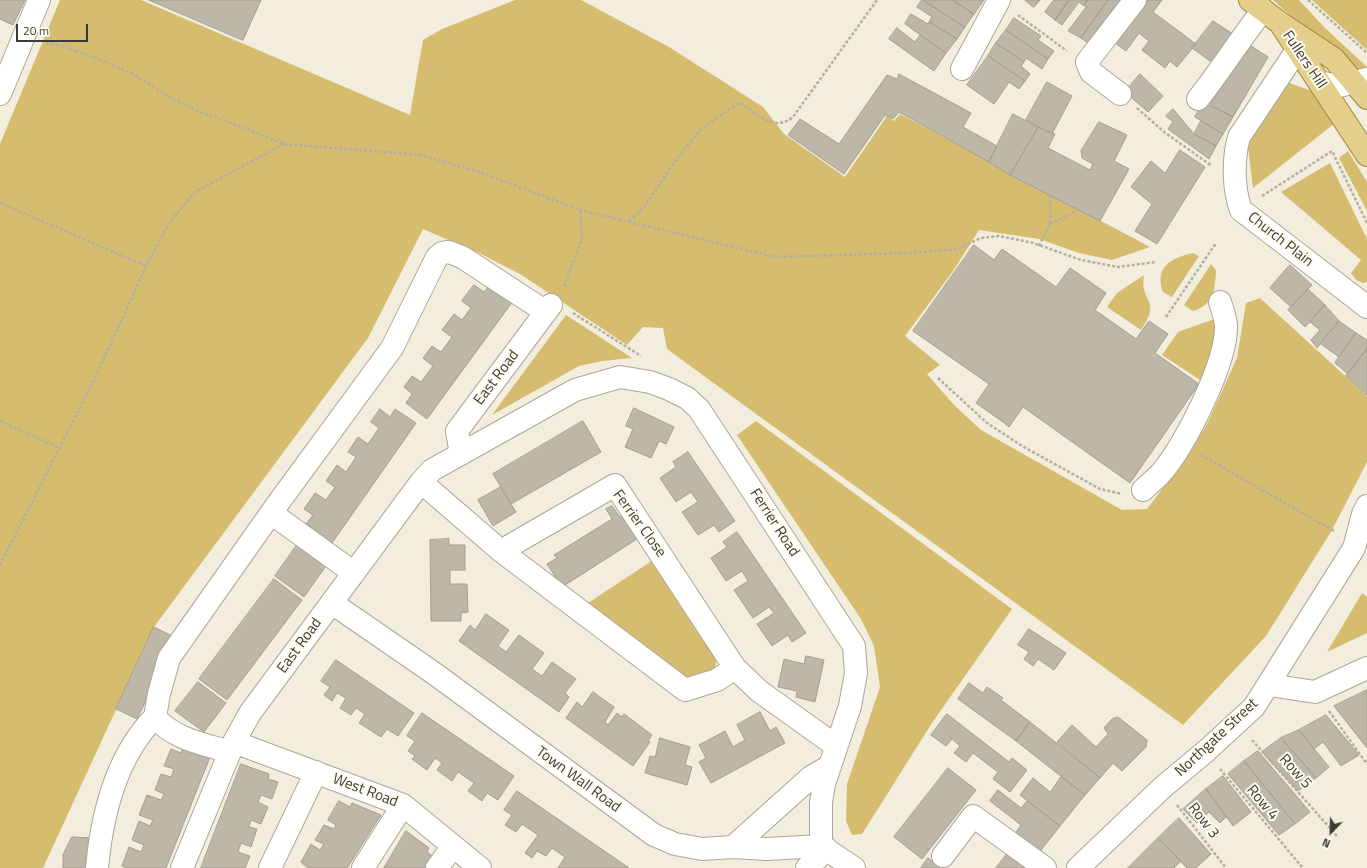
<!DOCTYPE html>
<html>
<head>
<meta charset="utf-8">
<style>
	body { margin:0 }
	#map { position:relative; width:1367px; height:868px; overflow:hidden; background:#f2eddd; font-family:"Titillium Web",sans-serif }
	canvas { display:block }
	.north { position:absolute; left:1311px; top:812px; width:40px; height:40px; -webkit-text-stroke:3px #fffbee; paint-order:stroke; rotate:203deg; font-size:11px; font-weight:700; line-height:16px; text-align:center; color:#3c3a34 }
	.north::after { content:''; display:block; margin:auto; width:14px; height:18px; background:#3c3a34; clip-path:polygon(50% 0,100% 100%,50% 72%,0 100%) }
	.scale { position:absolute; left:16px; top:24px; width:72px; height:18px; box-sizing:border-box; border:2px solid #3c3a34; border-top:0; padding-left:5px; font-size:12px; line-height:14px; white-space:nowrap; color:#3c3a34; -webkit-text-stroke:3px #fffbee; paint-order:stroke }
</style>
</head>
<body>
<div id="map">
<canvas width="1367" height="868"></canvas>
<div class="north">N</div>
<div class="scale">20 m</div>
</div>
<script>
const c = document.querySelector('canvas').getContext('2d');
c.lineJoin = 'round';
function paint(path, color) { c.fillStyle = color; c.fill(path, 'evenodd'); }
function trace(path, color, width, dash) { c.strokeStyle = color; c.lineWidth = width; c.lineCap = dash ? 'butt' : 'round'; c.setLineDash(dash || []); c.stroke(path); }
function drawText(font, color, halo, rows, align = 'center') {
  c.font = font + ' "Titillium Web",sans-serif'; c.lineWidth = 4; c.setLineDash([]); c.textBaseline = 'middle'; c.strokeStyle = halo; c.fillStyle = color; for (const [text, x, y, turn = 0] of rows) {
    c.save(); c.translate(x, y); c.rotate((+turn || 0) * Math.PI / 180); c.textAlign = isNaN(turn) ? turn : align; if (halo) c.strokeText(text, 0, 0); c.fillText(text, 0, 0); c.restore();
  }
}
const green = new Path2D(`
	M60 0H141L410 115 423 40 442 29 515 0H581L669 47 763 107 784 134 845 177 887 116 894 121 900 114 1150 247 1112 260 1079 253 1039 239 979 230 953 271 905 336 940 365 927 374 954 405 981 430 1122 510 1147 509 1191 451 1208 422 1237 358 1246 303 1260 298 1367 396V462L1332 530 1266 636 1183 725 667 349 663 328 643 327 627 345 520 274 481 254 423 229 368 338 154 627 43 868H0V144Z
	M1273 0H1299L1325 28 1367 67 1352 72Z
	M1312 0H1367V50Z
	M1289 83 1312 91 1335 123 1253 188 1247 139 1281 88Z
	M1348 151 1367 182V211L1339 158Z
	M1330 163 1367 239V282L1363 283 1356 280 1351 273 1361 260 1281 192Z
	M1193 253 1199 256 1172 297 1163 292C1154 267 1171 258 1193 253Z
	M1211 264 1216 270C1215 289 1214 305 1193 311L1184 305Z
	M1144 275C1139 303 1163 299 1141 330L1107 307 1117 293Z
	M566 315 632 358 602 361 579 366 492 415Z
	M1214 319 1218 322 1210 367 1200 380 1162 355 1178 332Z
	M756 421 1012 609 932 723 862 834 852 835 846 821 847 784 880 687 874 646 861 619 737 435Z
	M653 560 715 653C719 673 710 674 694 683L582 607Z
	M1362 593 1367 597V633L1327 652Z`);
const building = new Path2D(`
	M0 0H25L13 25 0 19Z
	M149 0H261L243 40Z
	M922 0 965 27 957 39 929 22 932 17 917 7Z
	M924 0H953L974 14 965 27Z
	M953 0H984L974 14Z
	M1025 0H1040L1034 7Z
	M1054 0H1069L1055 20 1045 12Z
	M1069 0H1088L1084 6 1079 2 1062 25 1055 20Z
	M1088 0H1108L1081 38 1068 31 1086 7 1084 5Z
	M1108 0H1125L1107 24 1103 21 1088 43 1081 38Z
	M1144 0H1162L1153 12 1196 44 1177 67 1170 61 1165 68 1142 50 1149 41 1139 33 1126 51 1115 43Z
	M911 14 928 24 929 22 957 39 946 53 905 24Z
	M1014 18 1041 36 1038 40 1054 51 1048 59 1006 30Z
	M1213 21 1268 57 1233 117 1210 105 1230 71 1213 59 1210 61 1192 48Z
	M897 28 915 42 920 35 946 53 934 71 889 39Z
	M1006 30 1048 59 1042 69 1026 58 1024 62 996 43Z
	M996 43 1024 62 1021 66 1030 74 1025 81 988 56Z
	M988 56 1025 81 1019 89 1009 82 994 104 967 85Z
	M899 74 971 113 963 127 997 146 989 162 899 112 893 119 885 115 844 174 788 135 800 119 839 144 887 75 897 79Z
	M1140 74 1163 96 1148 112 1125 92Z
	M1047 82 1072 96 1052 134 1026 120Z
	M1203 102 1233 117 1223 134 1195 117Z
	M1173 109 1194 134 1216 146 1209 159 1168 129 1173 122 1166 116Z
	M1013 114 1038 127 1010 175 989 162Z
	M1201 121 1223 134 1216 146 1194 134Z
	M1099 122 1127 135 1114 161 1129 169 1100 221 1010 175 1038 127 1055 134 1048 148 1090 170 1093 164 1082 158 1081 151Z
	M1180 150 1205 167 1157 244 1135 231 1152 204 1131 187 1151 161 1165 173Z
	M974 245 994 260 1002 249 1056 287 1070 268 1106 293 1095 310 1136 339 1149 321 1168 334 1155 353 1199 384 1130 483 1023 407 1009 427 1003 422 976 403 989 384 913 331Z
	M1290 265 1312 285 1291 307 1270 288Z
	M474 285 484 292 490 285 513 301 427 419 406 403 412 394 404 387 412 376 421 382 433 366 423 358 432 346 441 352 452 337 442 330 454 314 462 320 471 308 462 301Z
	M1308 289 1325 305 1305 327 1288 310Z
	M1325 305 1339 321 1317 348 1311 340 1320 330 1310 322Z
	M1339 321 1356 333 1339 357 1321 344Z
	M1356 333 1367 340V349L1348 374 1335 363Z
	M1367 349V395L1346 376Z
	M634 408 674 427 666 444 659 441 651 458 625 447 633 429 626 426Z
	M380 409 390 417 395 409 416 423 332 543 306 524 313 515 304 509 315 493 326 500 335 487 326 481 337 465 346 472 356 457 348 452 358 437 368 444 379 428 371 422Z
	M583 421 601 452 511 504 493 474Z
	M688 452 735 521 719 532 714 525 698 535 682 512 698 502 691 492 676 502 660 478 676 467 673 462Z
	M501 487 516 512 493 526 478 500Z
	M612 506 620 517 622 515 637 539 562 587 547 564 557 558 554 555 612 519 606 509Z
	M737 532 806 633 792 642 788 635 772 646 757 624 774 613 769 607 753 618 734 590 748 581 742 571 726 581 711 558 727 547 723 542Z
	M449 539V545H465V570H450V584H467L468 612 461 613V621H431L430 540Z
	M297 545 326 566 304 597 275 576Z
	M274 579 302 600 227 700 199 679Z
	M486 614 509 630 498 646 506 652 519 635 544 653 532 669 542 676 552 662 576 679 565 693 569 697 559 712 459 641 470 625 475 630Z
	M154 627 176 638 137 719 116 709Z
	M1029 629 1066 653 1054 670 1038 659 1033 666 1024 659 1029 652 1018 645Z
	M806 656 824 660 815 702 796 697 797 691 778 687 784 659 804 664Z
	M336 660 414 713 398 736 387 729 381 737 359 723 365 714 356 708 351 715 340 708 346 698 337 693 332 701 324 695 330 687 321 681Z
	M198 682 226 703 204 732 175 711Z
	M969 683 983 693 987 687 1003 698 1001 700 1030 722 1016 741 958 699Z
	M1367 690V748L1334 706Z
	M593 692 614 707 605 722 608 725 617 713 622 717 624 714 652 735 648 741 650 742 633 766 566 718 577 702 582 707Z
	M760 712 770 731 776 727 785 743 711 783 699 762 706 758 699 745 725 731 733 747 745 740 737 725Z
	M422 713 514 776 498 800 487 793 482 801 468 791 474 783 458 772 452 781 437 770 442 763 435 758 427 770 412 759 415 756 408 751 415 741 407 736Z
	M947 714 1009 762 1012 758 1027 770 1010 792 993 779 998 772 973 753 966 762 954 753 960 746 952 739 946 746 931 735Z
	M1326 715 1359 755 1341 766 1323 742 1314 749 1299 730Z
	M1118 717 1147 740 1146 747 1122 771 1113 763 1100 778 1057 742 1072 725 1096 747 1108 734 1104 728 1112 719Z
	M1030 722 1100 778 1085 795 1016 741Z
	M1299 730 1329 767 1316 778 1281 738Z
	M660 738 690 747 685 765 692 767 687 785 645 773 650 756 655 757Z
	M1281 738 1316 778 1298 791 1262 752Z
	M183 746 210 757 166 868H126L122 866 129 847 141 852 144 845 132 840 139 821 150 826 153 820 139 815 147 795 161 800 164 794 155 790 161 774 171 777 174 769 164 766 171 749 181 753Z
	M1258 751 1310 812 1295 824 1244 761Z
	M1244 761 1295 824 1279 835 1228 774Z
	M241 764 269 774 268 779 278 782 272 799 261 795 258 802 268 807 261 824 251 820 249 827 257 829 251 847 241 843 238 852 250 856 245 868H201Z
	M948 768 976 790 922 859 894 837Z
	M1223 776 1251 812 1233 826 1206 789Z
	M1061 777 1085 795 1060 826 1020 795 1033 778 1050 792Z
	M1206 789 1226 817 1220 823 1209 812 1197 823 1183 809Z
	M998 790 1021 808 1027 801 1060 826 1038 854 1014 835 1021 825 990 801Z
	M517 791 629 868H558L565 857 552 848 546 856 537 851 532 858 525 853 538 835 522 824 516 832 505 825 512 815 504 810Z
	M339 801 350 807 352 803 381 815 347 868H308L301 862 311 844 320 850 324 844 315 840 324 825 334 829 336 825 328 820Z
	M1179 818 1211 854 1196 868H1187L1158 838Z
	M406 831 429 848 427 852 438 860 433 868H384Z
	M72 837 93 838V868H63V855Z
	M1158 838 1181 861 1174 868H1128Z
	M1010 850 1029 868H996Z
	M928 858 940 867 939 868H921Z`);
const path = new Path2D(`
	M1308 0 1367 53
	M1018 15 1067 51
	M46 43 65 47 96 58 133 74 169 97 200 112 239 126 284 144 421 155 482 173 580 210 775 257 910 253 957 249 981 238 999 236 1033 243 1081 260 1118 267 1155 262
	M1137 108 1164 132 1212 166
	M1262 196 1332 151 1367 223
	M0 203 146 266
	M629 221 644 207 674 163 700 130 737 104 741 103C757 115 775 132 793 117L877 0
	M1050 224 1073 213 1077 207
	M1039 246 1050 224V195
	M564 286 582 239 580 210
	M573 313 641 356
	M1166 317 1216 243
	M938 378 987 423 1022 446 1100 489 1122 494
	M0 421 60 448
	M1201 455 1334 531
	M0 565 92 384 149 260 170 222 195 192 284 144
	M1329 711 1367 764
	M1252 740 1337 836
	M1220 769 1302 867
	M1177 805 1226 868`);
const minor = new Path2D(`
	M1297 50 1239 137C1233 158 1233 189 1241 210L1367 307
	M962 69 999 0
	M1319 82 1339 86 1367 79
	M0 94 39 0
	M1120 94 1091 72 1087 62 1135 0
	M1198 99C1221 70 1240 39 1263 10
	M461 454 457 431 551 305
	M421 482 501 551 615 485 735 668 759 691 836 746
	M1143 490C1149 484 1156 479 1161 473 1185 446 1227 362 1226 326 1226 318 1222 309 1220 302
	M271 513 354 573
	M501 551 685 690 717 680 735 668
	M332 603 435 674 654 835 675 844 702 849 733 847 767 849 821 846 854 868
	M1270 685 1315 692 1367 668
	M234 742 403 805 480 868
	M230 752C204 744 173 739 155 717L159 694 169 658 276 506 392 348 437 257 442 253 449 252 462 257 546 312
	M733 847 811 777 830 766
	M943 856 973 816 1045 868
	M97 868C102 814 116 756 155 717
	M182 868 234 742 250 713 421 482 432 470 575 390 620 377 650 382 669 389 687 398 699 409 854 646 856 673 850 706 824 784 821 802V846
	M270 868 316 772
	M363 868 403 805
	M437 868 453 846
	M807 868 827 849
	M1078 868 1163 787 1205 752 1254 707 1354 548 1363 514 1367 506`);
const major = new Path2D(`
	M1250 0 1280 23 1334 59 1367 98
	M1280 23 1367 155`);
const streetNames = [
	["Fullers Hill",1304,60,56],
	["Church Plain",1280,240,38],
	["East Road",497,378,-53],
	["Ferrier Road",774,523,57],
	["Ferrier Close",639,524,54],
	["East Road",300,646,-54],
	["Northgate Street",1217,738,-43],
	["Row 5",1295,772,48],
	["Town Wall Road",578,780,36],
	["West Road",365,791,21],
	["Row 4",1262,803,50],
	["Row 3",1203,821,52]
];
paint(green, '#d5bc6f');
paint(building, '#bcb7a7');
trace(building, '#a49f90', 1);
trace(minor, '#aca798', 24);
trace(major, '#9d863a', 24);
trace(path, '#b3afa2', 2.5, [3, 2]);
trace(minor, '#fff', 22);
trace(major, '#e3cf8b', 22);
drawText('15px', '#3c3a34', '#fffbee', streetNames);
</script>
</body>
</html>
